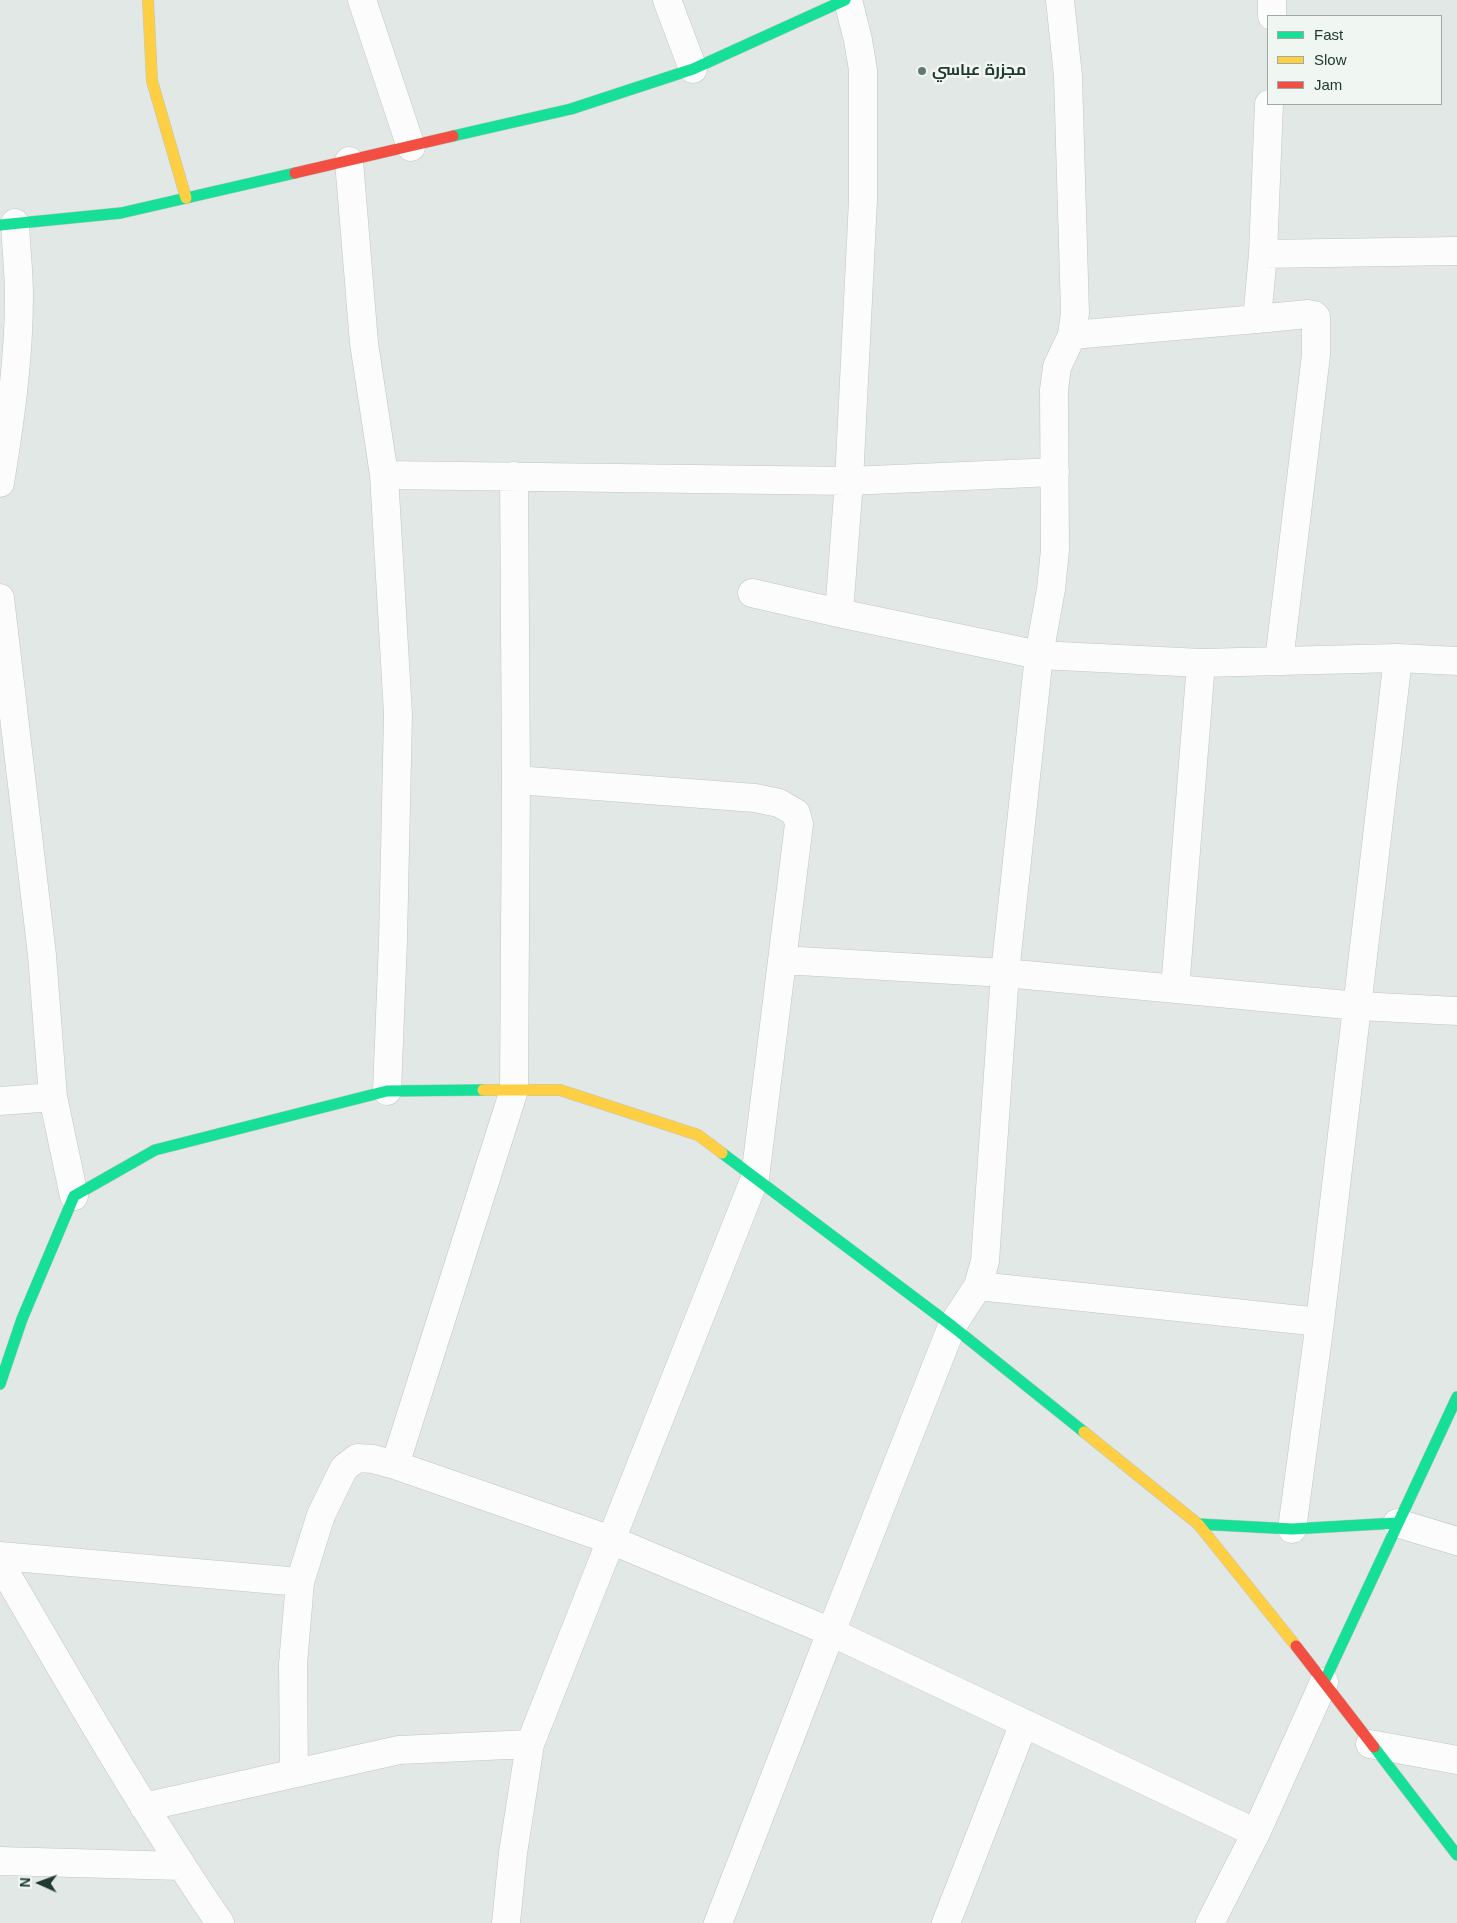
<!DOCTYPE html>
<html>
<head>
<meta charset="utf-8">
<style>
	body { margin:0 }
	#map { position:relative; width:1457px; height:1923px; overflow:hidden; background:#e2e8e5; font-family:Arial,sans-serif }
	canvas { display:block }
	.legend { position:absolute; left:1267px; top:15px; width:175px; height:90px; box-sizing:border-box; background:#f0f7f3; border:1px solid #9daba5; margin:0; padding:6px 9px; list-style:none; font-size:15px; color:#213a31 }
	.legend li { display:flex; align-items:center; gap:10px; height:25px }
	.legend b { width:25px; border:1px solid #9daba5 }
	.north { position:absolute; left:15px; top:1858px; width:50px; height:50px; -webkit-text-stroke:4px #f0f7f3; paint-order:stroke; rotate:272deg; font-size:14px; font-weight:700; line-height:20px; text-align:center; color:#213a31 }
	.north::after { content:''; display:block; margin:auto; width:18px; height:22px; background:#213a31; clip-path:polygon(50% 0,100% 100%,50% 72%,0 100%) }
</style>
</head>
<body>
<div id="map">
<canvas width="1457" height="1923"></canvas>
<ul class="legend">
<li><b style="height:6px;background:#16e098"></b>Fast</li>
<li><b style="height:6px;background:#ffcf43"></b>Slow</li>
<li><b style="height:6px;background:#f24e42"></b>Jam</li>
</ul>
<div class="north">N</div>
</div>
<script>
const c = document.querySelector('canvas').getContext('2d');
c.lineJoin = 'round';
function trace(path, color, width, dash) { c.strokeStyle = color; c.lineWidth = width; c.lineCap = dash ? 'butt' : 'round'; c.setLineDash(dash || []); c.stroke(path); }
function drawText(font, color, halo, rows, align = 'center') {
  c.font = font + ' Arial,Cairo,sans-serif'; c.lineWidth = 5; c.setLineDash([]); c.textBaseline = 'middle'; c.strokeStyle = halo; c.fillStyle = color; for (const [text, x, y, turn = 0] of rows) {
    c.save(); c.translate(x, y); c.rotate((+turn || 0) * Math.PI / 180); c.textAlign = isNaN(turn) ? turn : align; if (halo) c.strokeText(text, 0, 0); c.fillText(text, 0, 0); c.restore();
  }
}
const street = new Path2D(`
	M362 0 411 147
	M667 0 693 69
	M1060 0 1068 76 1075 313 1072 335 1057 367 1054 390 1055 550 1051 589 1039 655 1005 973 985 1261 978 1286 952 1326 831 1632 1256 1833
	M1272 16V0
	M349 161 364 343 384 475 398 714 393 941 387 1091
	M1263 254 1457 251
	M1257 319 1308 314 1314 315 1316 317V355L1279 661
	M1072 335 1257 319 1263 254 1269 104
	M384 475 849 481 1055 472
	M0 483C10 421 19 359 19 296 19 272 16 247 15 223
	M752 593 839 613 1039 655 1201 663 1398 658 1457 661
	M0 598 42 955 53 1097 74 1196
	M839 613 849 481 863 200V70L858 40 848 0
	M782 960 1005 973 1358 1006 1457 1011
	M1175 989 1201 663
	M0 1101 53 1097
	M978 1286 1320 1322
	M395 1465 514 1090 516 780 514 476
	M1397 1523 1457 1541
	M1292 1529 1320 1322 1398 658
	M0 1556 300 1582
	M0 1563C71 1685 141 1807 220 1923
	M1370 1744 1457 1760
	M294 1772 293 1664 300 1582 321 1515 344 1468 357 1458 373 1459 395 1465 611 1540 831 1632 718 1923
	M144 1807 399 1750 530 1744
	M0 1861 181 1866
	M506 1923 513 1853 530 1744 755 1178 799 824 796 813 779 803 755 798 516 780
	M946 1923 1024 1723
	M1210 1923 1256 1833 1324 1682`);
const fast = new Path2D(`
	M453 136 571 109 693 69 845 0
	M0 225 121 213 295 173
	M722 1153 952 1326 1084 1432
	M0 1384 22 1319 74 1196 155 1150 387 1091 483 1090
	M1198 1524 1292 1529 1397 1523
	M1324 1682 1457 1397
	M1374 1747 1457 1855`);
const slow = new Path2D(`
	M148 0 152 81 186 198
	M483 1090H560L698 1135 722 1153
	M1084 1432 1198 1524 1296 1646`);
const jam = new Path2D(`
	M295 173 453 136
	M1296 1646 1374 1747`);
const markers = [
	[922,71,5,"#657770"]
];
const poiNames = [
	["مجزرة عباسي",932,71]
];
trace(street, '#bfc5c2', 29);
trace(fast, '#bec6c2', 12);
trace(slow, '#bec6c2', 12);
trace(jam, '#bec6c2', 12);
trace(street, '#fbfcfb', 28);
trace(fast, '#16e098', 11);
trace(slow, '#ffcf43', 11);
trace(jam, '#f24e42', 11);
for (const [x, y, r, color] of markers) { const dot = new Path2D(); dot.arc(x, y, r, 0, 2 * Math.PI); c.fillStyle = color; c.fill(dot); trace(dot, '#f0f7f3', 2); }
drawText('bold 16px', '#213a31', '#f0f7f3', poiNames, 'left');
</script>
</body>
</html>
